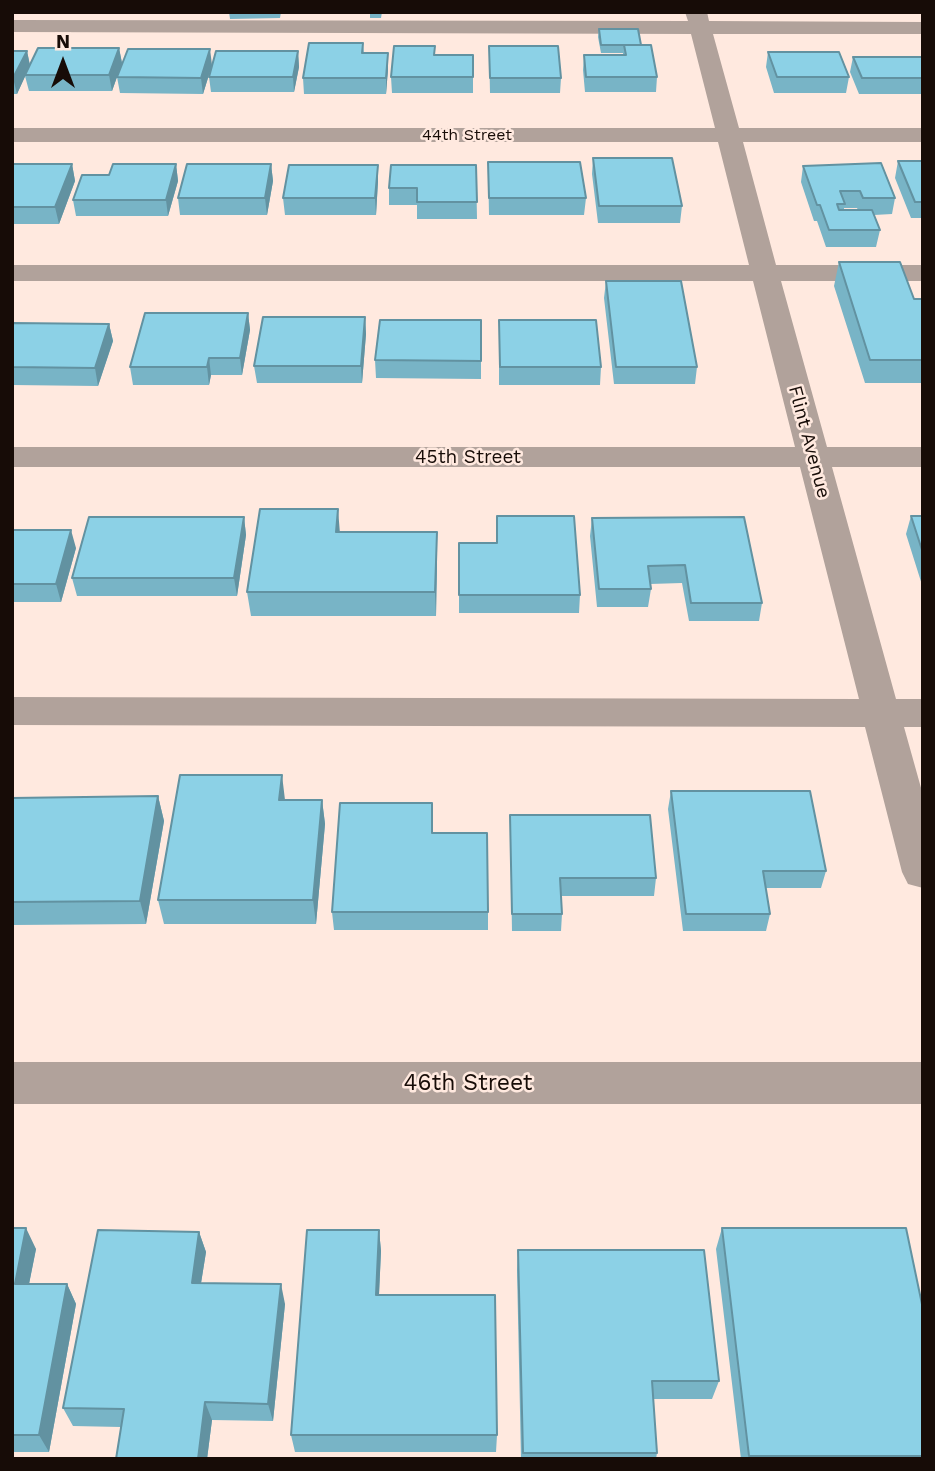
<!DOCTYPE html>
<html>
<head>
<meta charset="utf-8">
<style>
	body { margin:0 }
	#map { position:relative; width:935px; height:1471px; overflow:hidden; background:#ffe9df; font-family:"Work Sans",sans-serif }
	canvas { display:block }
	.frame { position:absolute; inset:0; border:14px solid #170c07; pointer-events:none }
	.north { position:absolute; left:28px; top:28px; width:70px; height:70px; -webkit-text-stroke:5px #ffe9df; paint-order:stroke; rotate:0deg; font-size:19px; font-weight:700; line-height:28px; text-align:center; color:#170c07 }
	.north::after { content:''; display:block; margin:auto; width:24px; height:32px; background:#170c07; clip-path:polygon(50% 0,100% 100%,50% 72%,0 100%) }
</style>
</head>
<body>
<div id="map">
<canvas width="935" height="1471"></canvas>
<div class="frame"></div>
<div class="north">N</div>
</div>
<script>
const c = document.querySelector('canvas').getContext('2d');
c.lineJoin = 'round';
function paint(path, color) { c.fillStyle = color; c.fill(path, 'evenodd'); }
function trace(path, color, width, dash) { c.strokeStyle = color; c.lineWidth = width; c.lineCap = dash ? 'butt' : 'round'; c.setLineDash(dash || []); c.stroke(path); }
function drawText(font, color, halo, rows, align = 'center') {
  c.font = font + ' "Work Sans",sans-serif'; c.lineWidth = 5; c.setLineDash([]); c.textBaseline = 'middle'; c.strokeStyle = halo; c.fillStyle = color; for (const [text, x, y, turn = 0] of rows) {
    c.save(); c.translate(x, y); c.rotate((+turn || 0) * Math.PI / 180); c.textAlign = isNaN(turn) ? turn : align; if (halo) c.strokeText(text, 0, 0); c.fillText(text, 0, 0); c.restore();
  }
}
const minor = new Path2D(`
	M685 12H707L709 21 923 22V34H713L739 128H923V142H743L776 265H923V281H781L827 447H923V467H832L896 699H923V727H904L923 795V888L908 884 902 872 865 727 12 725V697L859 699 800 467H12V447H795L753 281H12V265H749L718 142H12V128H715L691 34 12 32V20L688 21Z
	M12 1062H923V1104H12Z`);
const wall = new Path2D(`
	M229 12H281L280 18 230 19Z
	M370 12H382L381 18H370Z
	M599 29 641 45 657 77 656 92H585L583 70 584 55H623V53H601L598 37Z
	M363 43 364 53H388V69L386 94H304L303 78Z
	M489 46 561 78 560 93H490Z
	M119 48 122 63 112 91H29L25 76 17 94H12V51H27L30 65Z
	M298 51 299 67 294 92H211L209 77Z
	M768 52 849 77 846 93H774L766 67Z
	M435 55H473V93H392L391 77Z
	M853 57H923V94H859L850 72Z
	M212 65 203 94 120 93 117 77Z
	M593 158 682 206 680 223H598L592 174Z
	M898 161H923V218H911L895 178Z
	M488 162 586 198 584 215H489Z
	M12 164H72L75 181 59 224H12Z
	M176 164 178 181 168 216H76L73 200 109 175Z
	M271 164 273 181 267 215H180L178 198Z
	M378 165V181L376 215H285L283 198Z
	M476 165 477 219H417V205H389V188Z
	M803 166 895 198 892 214 874 215 880 230 876 247H826L817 221H814L801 182ZM844 208H857L858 210H844Z
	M839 262 914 299H923V383H865L834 286Z
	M606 281 697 367 695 384H614L604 298Z
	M248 313 250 330 242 375H211L209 385H133L130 367Z
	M365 317 366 334 362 383H257L254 366Z
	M481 320V379L376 378 375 360Z
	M499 320 601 367 600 385H499Z
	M12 323 109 324 113 341 98 386 12 385Z
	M497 516 580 595 579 613H459V543H497Z
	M911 516H923V588L906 534Z
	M244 517 246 535 237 596H77L72 578Z
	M592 518 762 603 759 621H689L682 583 650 584 651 589 648 607H597L590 536Z
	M12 530 76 548 61 602H12Z
	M437 556 436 616H251L247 592Z
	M671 791 826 871 821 888H766L770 914 766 931H683L668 809Z
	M158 796 164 821 146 924 12 925V798Z
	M285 800H322L325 824 316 924H164L158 900Z
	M510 815 656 878 654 896H561L562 914 561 931H512Z
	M433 833 488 912V930H334L332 912Z
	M12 1228 36 1249 29 1284H67L76 1304 49 1452H12Z
	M722 1228 923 1309V1459H741L716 1249Z
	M379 1230 381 1251 379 1295 497 1435 496 1452H295L291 1435Z
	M199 1232 206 1252 201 1283 285 1304 273 1421 212 1420 207 1459H116L121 1427 73 1426 63 1408Z
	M518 1250 719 1381 712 1399H653L657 1453 656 1459H521L517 1270Z`);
const shadedWall = new Path2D(`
	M119 48 122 63 112 91 109 75Z
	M210 49 212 65 203 94 201 78Z
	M27 51 30 66 17 94 13 78Z
	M298 51 299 67 294 92 293 77Z
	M388 53V69L386 94V78Z
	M72 164 75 181 59 224 55 207Z
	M176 164 178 181 168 216 166 200Z
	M271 164 273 181 267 215 265 198Z
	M378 165V181L376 215 375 198Z
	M248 313 250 330 242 375 240 358Z
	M365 317 366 334 362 383 361 366Z
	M109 324 113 341 98 386 95 368Z
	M209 358 211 375 209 385 207 367Z
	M338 509 340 534 336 532Z
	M244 517 246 535 237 596 234 578Z
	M71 530 76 548 61 602 56 584Z
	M437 532V556L436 616 435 592Z
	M282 775 285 800 282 824 279 800Z
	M158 796 164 821 146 924 140 901Z
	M322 800 325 824 316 924 313 900Z
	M26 1228 36 1249 25 1304 15 1284Z
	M379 1230 381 1251 378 1315 376 1295Z
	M199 1232 206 1252 198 1302 192 1283Z
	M67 1284 76 1304 49 1452 39 1435Z
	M281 1284 285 1304 273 1421 268 1404Z
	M205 1402 212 1420 207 1459H198Z`);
const building = new Path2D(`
	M599 29H638L641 45H601Z
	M309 43H363L362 53H388L386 78H303Z
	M624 45H651L657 77H586L584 55H626Z
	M394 46H435L434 55H473V77H391Z
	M489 46H558L561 78H490Z
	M38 48H119L109 75H25Z
	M128 49H210L201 78 117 77Z
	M12 51H27L13 78H12Z
	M216 51H298L293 77H209Z
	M768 52H839L849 77H777Z
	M853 57H923V78H862Z
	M593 158H672L682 206H599Z
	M898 161H923V202H915Z
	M488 162H580L586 198H489Z
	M881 163 895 198H863L860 191H840L845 204H837L839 210H872L880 230H829L820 205H817L803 166Z
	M12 164H72L55 207H12Z
	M113 164H176L166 200H73L82 175H109Z
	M187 164H271L265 198H178Z
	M289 165H378L375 198H283Z
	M391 165H476L477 202H417V188H389Z
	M839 262H900L914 299H923V360H870Z
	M606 281H681L697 367H616Z
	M145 313H248L240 358H209L207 367H130Z
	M263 317H365L361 366H254Z
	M380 320H481V361L375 360Z
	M499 320H596L601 367H500Z
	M12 323 109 324 95 368 12 367Z
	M260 509H338L336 532H437L435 592H247Z
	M497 516H574L580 595H459V543H497Z
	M911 516H923V553Z
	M89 517H244L234 578H72Z
	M744 517 762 603H691L685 565 648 566 651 589H599L592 518Z
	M12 530H71L56 584H12Z
	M180 775H282L279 800H322L313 900H158Z
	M671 791H810L826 871H763L770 914H686Z
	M158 796 140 901 12 902V798Z
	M340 803H432V833H487L488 912H332Z
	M510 815H650L656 878H560L562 914H512Z
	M12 1228H26L15 1284H67L39 1435H12Z
	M722 1228H906L923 1309V1456H749Z
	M98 1230 199 1232 192 1283 281 1284 268 1404 205 1402 198 1459H116L124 1409 63 1408Z
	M307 1230H379L376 1295H495L497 1435H291Z
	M518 1250H704L719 1381H652L657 1453H523Z`);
const farStreetnames = [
	["44th Street",467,135]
];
const streetNames = [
	["Flint Avenue",809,442,75],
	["45th Street",468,457]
];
const nearStreetnames = [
	["46th Street",468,1083]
];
paint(minor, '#b1a29b');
paint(wall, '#78b4c6');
paint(shadedWall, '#6292a1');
paint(building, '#8cd1e6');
trace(building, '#6292a1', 2);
drawText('16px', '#170c07', '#ffe9df', farStreetnames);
drawText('19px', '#170c07', '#ffe9df', streetNames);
drawText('23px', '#170c07', '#ffe9df', nearStreetnames);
</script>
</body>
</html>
